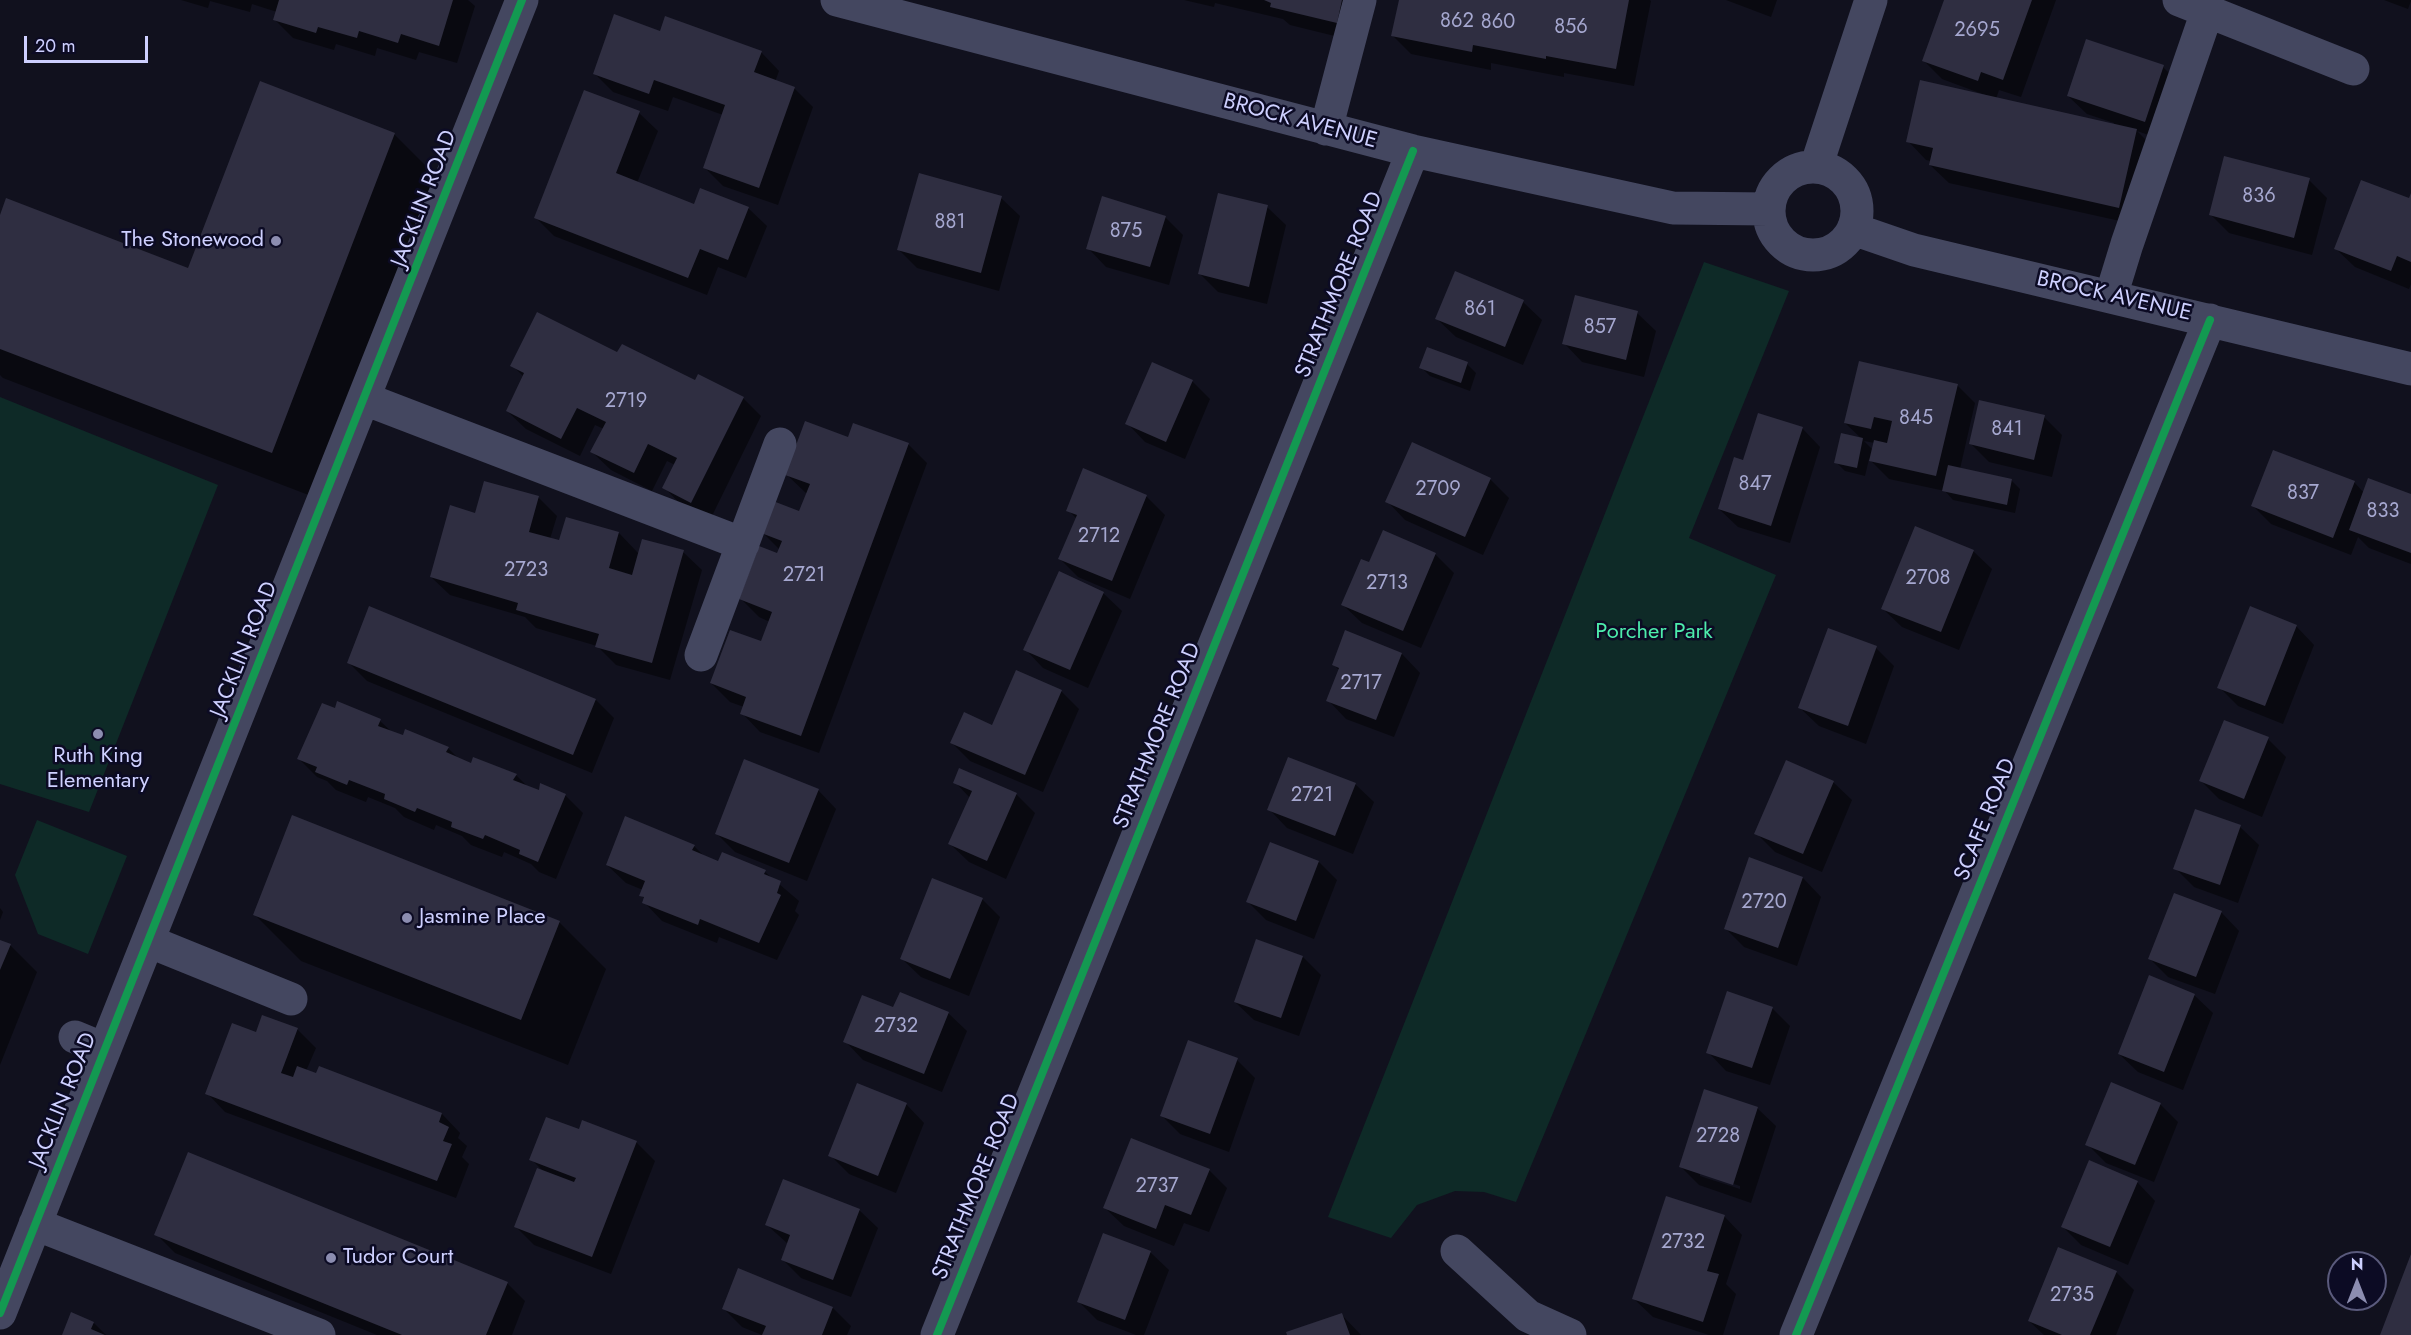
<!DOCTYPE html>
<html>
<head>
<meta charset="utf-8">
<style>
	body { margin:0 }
	#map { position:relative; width:2411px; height:1335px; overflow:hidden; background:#11111e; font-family:Jost,sans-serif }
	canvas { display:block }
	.north { position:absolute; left:2327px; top:1251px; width:60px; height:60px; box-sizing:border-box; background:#0c0b24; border:2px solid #5a5a7c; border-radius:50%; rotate:0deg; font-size:16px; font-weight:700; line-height:24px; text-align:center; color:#ced0ff }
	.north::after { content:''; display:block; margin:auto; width:21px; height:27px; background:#8c8db0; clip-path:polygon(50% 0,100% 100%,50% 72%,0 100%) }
	.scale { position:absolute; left:24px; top:36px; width:124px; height:27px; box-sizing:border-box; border:3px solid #ced0ff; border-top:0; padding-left:8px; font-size:18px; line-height:21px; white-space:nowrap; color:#ced0ff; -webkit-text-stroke:4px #0c0b24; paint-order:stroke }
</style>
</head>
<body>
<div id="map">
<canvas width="2411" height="1335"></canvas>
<div class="north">N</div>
<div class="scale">20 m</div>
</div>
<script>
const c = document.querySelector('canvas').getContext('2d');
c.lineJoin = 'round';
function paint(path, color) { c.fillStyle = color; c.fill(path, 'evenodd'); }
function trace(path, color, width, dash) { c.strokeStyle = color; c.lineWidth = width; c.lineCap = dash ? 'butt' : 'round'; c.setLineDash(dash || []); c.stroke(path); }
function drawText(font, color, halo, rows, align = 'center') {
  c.font = font + ' Jost,sans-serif'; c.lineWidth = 5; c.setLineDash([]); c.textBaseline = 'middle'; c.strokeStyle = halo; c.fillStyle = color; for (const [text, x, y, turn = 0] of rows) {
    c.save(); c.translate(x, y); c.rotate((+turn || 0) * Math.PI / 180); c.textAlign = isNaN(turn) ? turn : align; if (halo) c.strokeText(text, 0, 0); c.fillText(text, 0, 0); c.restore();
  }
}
const green = new Path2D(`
	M1704 262 1789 291 1689 538 1776 575 1516 1202 1484 1192 1455 1191 1417 1205 1391 1238 1328 1217Z
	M0 397 218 485 89 812 0 784Z
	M37 820 127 856 88 954 38 934 15 875Z`);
const shadow = new Path2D(`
	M181 0H468L475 6 457 63 419 52 416 60 377 48 375 56 336 44 334 50 293 38 274 19 277 12 252 4 250 12 210 1 208 8Z
	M1184 0H1365L1355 41 1290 25 1283 19 1215 3 1214 7Z
	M1400 0H1650L1651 1 1634 86 1564 73V77L1491 63V70L1411 54 1393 36Z
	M1726 0H1777L1771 17Z
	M1946 0H2056L2021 97 1999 90 1996 99 2113 126 2114 123 2087 114 2068 96 2163 67 2181 85 2163 140 2137 131 2155 149 2138 225 1949 183 1930 165 1931 161 1926 160 1908 141 1985 95 1942 79 1924 61Z
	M2384 0H2411V1L2408 9Z
	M661 33 761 52 779 71 775 82 795 89 813 107 778 205 723 186 705 168 723 115 673 97 668 111 613 92 594 73Z
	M639 113 658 131 637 183 695 206 748 208 767 226 746 278 718 267 707 295 554 236 536 218Z
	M394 134 441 181 319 499 3 378 0 375V219L189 270Z
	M2309 180 2327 198 2312 255 2229 233 2210 214Z
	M2411 196V284L2409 289 2355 267 2336 249 2410 200Z
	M1001 198 1020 216 999 291 917 268 899 250Z
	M1267 207 1286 225 1267 304 1218 292 1200 274Z
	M1165 217 1183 235 1169 285 1106 267 1088 248Z
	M1456 273 1523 302 1542 320 1523 365 1456 337 1437 319Z
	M1637 313 1656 331 1644 377 1582 362 1564 343Z
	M618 354 743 398 761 416 710 520 682 506 664 487 675 465 667 461 652 491 611 470 592 452 604 429 595 425 580 456 526 429 507 411 524 377 512 365Z
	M1467 364 1476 373 1470 391 1430 376 1421 367Z
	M1192 381 1210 399 1185 459 1145 442 1127 423Z
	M1957 385 1975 403 1960 469 2011 480 2020 489 2015 513 1953 500 1945 491 1889 479 1869 459 1865 476 1845 471 1836 462 1863 440 1845 423ZM1864 441 1875 443 1873 450Z
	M2044 417 2062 435 2052 477 1989 462 1971 444Z
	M1802 428 1820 447 1790 543 1738 527 1719 509Z
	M849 439 908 444 927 463 819 753 760 732 742 713 744 707 730 702 711 683 762 643 770 622 759 617 741 599 780 550 763 533 800 512 807 494 787 475Z
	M1412 444 1490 479 1509 498 1483 555 1405 520 1387 501Z
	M1084 470 1147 497 1165 515 1130 599 1078 577 1060 559 1077 519 1068 510Z
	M2354 482 2364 493 2411 496V564L2369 548 2358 537 2351 555 2271 524 2253 506Z
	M538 497 557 516 550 539 560 542 619 533 639 554 683 552 702 570 670 680 616 665 597 646 536 628 525 617 450 595 431 577 476 514Z
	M1383 532 1435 554 1454 573 1421 648 1362 623 1343 605 1370 564Z
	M1973 551 1992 569 1959 650 1902 627 1883 609Z
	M1103 593 1122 611 1088 688 1043 668 1025 649Z
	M2296 626 2314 645 2283 724 2238 706 2219 687Z
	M1346 632 1402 654 1420 673 1394 737 1346 719 1328 700 1340 671 1334 665Z
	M1876 648 1894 666 1866 744 1819 726 1800 708Z
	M348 662 596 700 614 718 592 773 367 681Z
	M1061 691 1079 709 1043 792 970 761 952 743 993 727Z
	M380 721 392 732 448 748 460 760 472 765 516 775 529 788 540 792 565 795 583 813 556 879 539 872 531 864 504 852 502 857 471 845 462 836 436 825 434 830 404 817 395 808 368 797 366 802 336 790 327 781 317 777 299 759Z
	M2268 739 2286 757 2262 817 2219 799 2201 781Z
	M955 782 1016 794 1035 813 1006 879 969 862 950 844 970 798Z
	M1833 782 1852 800 1822 872 1775 852 1756 833Z
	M1355 784 1374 802 1353 854 1287 828 1269 809Z
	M818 790 836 809 807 881 735 852 716 833Z
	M2196 811 2240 827 2259 845 2238 903 2194 887 2175 868Z
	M694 846 706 858 719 863 765 872 799 901 795 911 799 915 777 960 719 937 717 943 662 921 644 902 645 899 641 895 643 890 626 883 607 865Z
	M1750 859 1803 878 1821 897 1797 966 1744 947 1725 928Z
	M1319 862 1337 880 1314 939 1266 920 1248 902Z
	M982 899 1000 917 969 996 921 977 902 959Z
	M0 908 3 912 0 920Z
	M2221 912 2239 931 2215 994 2168 977 2150 959Z
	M255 915 559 922 606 969 568 1065 301 961Z
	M0 941 10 945 37 972 0 1065Z
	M1303 957 1321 975 1299 1036 1254 1020 1235 1002Z
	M2194 995 2213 1013 2183 1090 2138 1072 2119 1054Z
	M1772 1008 1790 1026 1770 1085 1726 1071 1708 1052Z
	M894 1009 948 1013 967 1031 942 1092 863 1060 845 1041Z
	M297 1029 316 1048 306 1071 442 1114 460 1133 458 1138 467 1146 462 1157 469 1164 456 1198 225 1112 207 1093 257 1033Z
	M1237 1060 1255 1078 1229 1152 1180 1134 1162 1116Z
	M906 1104 924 1123 896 1193 849 1174 830 1155Z
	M2160 1104 2178 1122 2154 1182 2106 1163 2087 1144Z
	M1757 1108 1776 1126 1751 1203 1699 1185 1681 1167ZM1700 1173 1740 1186V1189L1700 1176Z
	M579 1131 636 1142 655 1161 611 1274 534 1245 516 1227 543 1171 531 1159Z
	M1209 1170 1227 1188 1209 1232 1184 1223 1174 1246 1124 1226 1105 1208Z
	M2137 1182 2155 1201 2128 1265 2081 1245 2063 1227Z
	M859 1210 878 1228 851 1297 801 1278 782 1259 788 1244 767 1225Z
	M1724 1216 1742 1235 1726 1284 1736 1294 1723 1335H1709L1653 1317 1634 1299Z
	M156 1234 507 1283 525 1301 512 1335H377L175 1253Z
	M1150 1252 1169 1270 1144 1335H1136L1097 1320 1079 1302Z
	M2116 1272 2134 1290 2116 1335H2044L2029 1321Z
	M723 1308H833L851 1326 847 1335H762L742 1327Z
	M1341 1314 1361 1335H1289Z
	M94 1323 106 1335H64Z`);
const building = new Path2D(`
	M279 0H453L439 46 401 34 398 43 359 31 357 38 318 27 316 33 273 20Z
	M1264 0H1342L1337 23 1270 7 1271 3Z
	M1399 0H1629L1616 69 1546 56V59L1473 45 1472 52 1391 36Z
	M1944 0H2032L2003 80 1981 72 1978 81 1922 61Z
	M614 14 660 31 665 16 762 51 754 72 795 87 759 188 703 168 725 105 654 80 649 94 593 74Z
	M2086 39 2164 65 2145 122 2067 96Z
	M1920 80 2137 129 2119 208 1929 165 1933 148 1906 142Z
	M260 81 395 133 272 453 0 349V215L6 198 188 268Z
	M584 90 640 111 616 173 694 204 700 188 749 207 728 260 700 249 688 278 534 218Z
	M2224 156 2310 178 2294 238 2209 215Z
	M919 173 1002 196 981 273 897 250Z
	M2361 180 2409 198 2411 193V262L2397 256 2391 271 2334 249Z
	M1218 193 1268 205 1249 287 1198 274Z
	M1102 196 1166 216 1150 267 1086 249Z
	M1455 271 1524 300 1505 347 1435 319Z
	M1575 295 1638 311 1626 360 1562 344Z
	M537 312 617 352 622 344 695 380 698 374 744 397 691 503 662 488 677 458 648 444 634 473 590 452 606 422 577 408 561 439 506 411 524 373 510 366Z
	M1427 347 1468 362 1461 383 1419 368Z
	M1859 361 1958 384 1936 476 1869 461 1874 440 1887 443 1892 421 1874 417 1871 429 1844 423Z
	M1152 362 1193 380 1166 442 1125 424Z
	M1979 400 2045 415 2034 460 1969 444Z
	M1758 413 1803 427 1771 526 1718 509 1734 457 1743 460Z
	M805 421 848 437 853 423 909 443 801 736 740 714 746 697 710 683 730 630 761 641 772 612 739 599 759 546 777 553 782 541 761 533 773 501 799 511 810 484 785 475Z
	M1841 433 1863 438 1857 468 1834 463Z
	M1412 442 1491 478 1465 537 1385 502Z
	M2273 450 2355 481 2333 538 2251 506Z
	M1948 465 2012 479 2007 505 1942 491Z
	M1083 468 1147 495 1112 581 1058 559 1077 515 1066 511Z
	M2368 478 2411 494V553L2349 530Z
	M484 481 539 496 529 532 559 540 566 517 619 532 609 568 632 575 642 539 684 550 652 663 595 647 599 634 516 610 518 603 430 577 450 505 475 513Z
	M1915 526 1974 550 1941 632 1881 609Z
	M1383 530 1436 553 1403 631 1341 605 1361 559 1369 562Z
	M1059 571 1104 592 1070 670 1023 650Z
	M369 606 596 699 573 755 347 663Z
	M2250 606 2297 625 2265 706 2217 688Z
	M1828 628 1877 646 1848 726 1798 708Z
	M1345 630 1402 653 1376 720 1326 701 1339 668 1332 665Z
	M1016 670 1062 690 1025 775 950 743 964 712 992 725Z
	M337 701 381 719 378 726 403 735 405 729 449 747 446 752 471 763 473 757 517 774 513 780 539 790 540 783 566 794 538 862 519 854 520 850 485 835 483 839 451 827 452 822 417 808 415 812 384 799 385 794 349 780 347 785 315 772 317 767 297 759 322 703 335 708Z
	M2224 720 2269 737 2244 799 2199 781Z
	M1288 757 1356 783 1335 836 1267 810Z
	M744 759 819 789 789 863 715 834Z
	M1786 760 1834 781 1803 854 1754 834Z
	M959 768 1017 793 987 861 948 844 972 791 953 783Z
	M2195 809 2241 825 2220 885 2173 869Z
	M292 815 560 921 521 1020 253 915Z
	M625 816 695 845 692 850 718 861 722 852 766 870 764 874 781 881 777 893 781 895 759 943 700 919 698 925 642 903 644 897 639 896 645 881 606 865Z
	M1270 842 1319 861 1296 921 1246 902Z
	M1749 857 1803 877 1778 948 1724 929Z
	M932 878 983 898 950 979 900 959Z
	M2174 893 2222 911 2196 977 2148 959Z
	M1256 939 1303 956 1281 1018 1234 1002Z
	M0 940 11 944 0 970Z
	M2149 975 2195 994 2164 1072 2118 1054Z
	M1727 991 1773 1007 1752 1068 1706 1053Z
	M900 992 949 1012 924 1074 843 1042 862 995 893 1007Z
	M262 1015 298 1028 281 1073 293 1077 297 1066 316 1073 319 1066 442 1113 439 1122 449 1127 443 1141 452 1144 437 1181 205 1094 232 1023 256 1032Z
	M1188 1040 1238 1058 1210 1134 1160 1116Z
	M2111 1082 2161 1103 2135 1165 2085 1145Z
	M857 1083 907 1103 878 1176 828 1156Z
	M1704 1089 1758 1107 1733 1185 1679 1167Z
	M546 1117 579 1129 582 1120 637 1141 592 1257 514 1227 537 1168 574 1182 576 1178 529 1160Z
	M1131 1138 1210 1169 1191 1215 1165 1205 1156 1229 1103 1208Z
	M188 1152 508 1282 486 1335H402L154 1235Z
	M2089 1160 2138 1181 2110 1247 2061 1227Z
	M783 1179 860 1209 833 1280 781 1260 790 1235 765 1225Z
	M1666 1196 1725 1215 1707 1271 1719 1274 1703 1322 1632 1299Z
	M1103 1233 1151 1251 1125 1320 1077 1302Z
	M2058 1247 2117 1271 2090 1335H2062L2028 1321Z
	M2411 1254V1335H2380Z
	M738 1268 833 1307 822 1335H762L766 1326 722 1309Z
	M71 1312 94 1322 91 1329 105 1335H62Z
	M1342 1313 1350 1335H1287L1286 1332Z`);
const minor = new Path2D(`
	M837 0 1413 151 1673 208 1769 209
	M2179 0 2353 69
	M1326 129 1360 0
	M1816 167 1871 0
	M1769 211a44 44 0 1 1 88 0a44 44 0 1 1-88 0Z
	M1853 229 1914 250 2411 369
	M2111 296 2127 244 2207 12
	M365 399 743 544
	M701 655 780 444
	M148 941 291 999
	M75 1037 104 1049
	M35 1224 319 1335
	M1457 1251 1528 1316 1570 1335
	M0 1313 522 0
	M937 1335 1413 151
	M1796 1335 2210 320`);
const cycleway = new Path2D(`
	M0 1313 522 0
	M937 1335 1413 151
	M1796 1335 2210 320`);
const markers = [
	[276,241,6,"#8c8db0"],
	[98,734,6,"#8c8db0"],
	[407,918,6,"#8c8db0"],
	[331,1258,6,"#8c8db0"]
];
const numberNames = [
	["862",1457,22],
	["860",1498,23],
	["856",1571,28],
	["2695",1977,31],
	["836",2259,197],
	["881",950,223],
	["875",1126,232],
	["861",1480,310],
	["857",1600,328],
	["2719",626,402],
	["845",1916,419],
	["841",2007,430],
	["847",1755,485],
	["2709",1438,490],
	["837",2303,494],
	["833",2383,512],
	["2712",1099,537],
	["2723",526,571],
	["2721",804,576],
	["2708",1928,579],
	["2713",1387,584],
	["2717",1361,684],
	["2721",1312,796],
	["2720",1764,903],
	["2732",896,1027],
	["2728",1718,1137],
	["2737",1157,1187],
	["2732",1683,1243],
	["2735",2072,1296]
];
const streetNames = [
	["BROCK AVENUE",1300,122,15],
	["JACKLIN ROAD",425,199,-69],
	["STRATHMORE ROAD",1340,285,-68],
	["BROCK AVENUE",2114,297,13],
	["JACKLIN ROAD",245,650,-68],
	["STRATHMORE ROAD",1158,736,-68],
	["SCAFE ROAD",1986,820,-68],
	["JACKLIN ROAD",64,1101,-68],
	["STRATHMORE ROAD",977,1187,-68]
];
const poiNames = [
	["The Stonewood",264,241,"right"],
	["Ruth King",98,757,"center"],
	["Elementary",98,782,"center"],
	["Jasmine Place",419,918],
	["Tudor Court",343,1258]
];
const parkNames = [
	["Porcher Park",1654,633]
];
paint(green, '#0e2a27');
paint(shadow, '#0007');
paint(building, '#2f2e41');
trace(minor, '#444760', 33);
trace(cycleway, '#139951', 8);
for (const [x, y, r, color] of markers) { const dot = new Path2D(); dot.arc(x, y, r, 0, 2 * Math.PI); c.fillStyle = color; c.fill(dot); trace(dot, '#0c0b24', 2); }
drawText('20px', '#a6a8d0', null, numberNames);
drawText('22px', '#ced0ff', '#0c0b24', streetNames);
drawText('22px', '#ced0ff', '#0c0b24', poiNames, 'left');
drawText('22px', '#4decac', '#0c0b24', parkNames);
</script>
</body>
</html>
